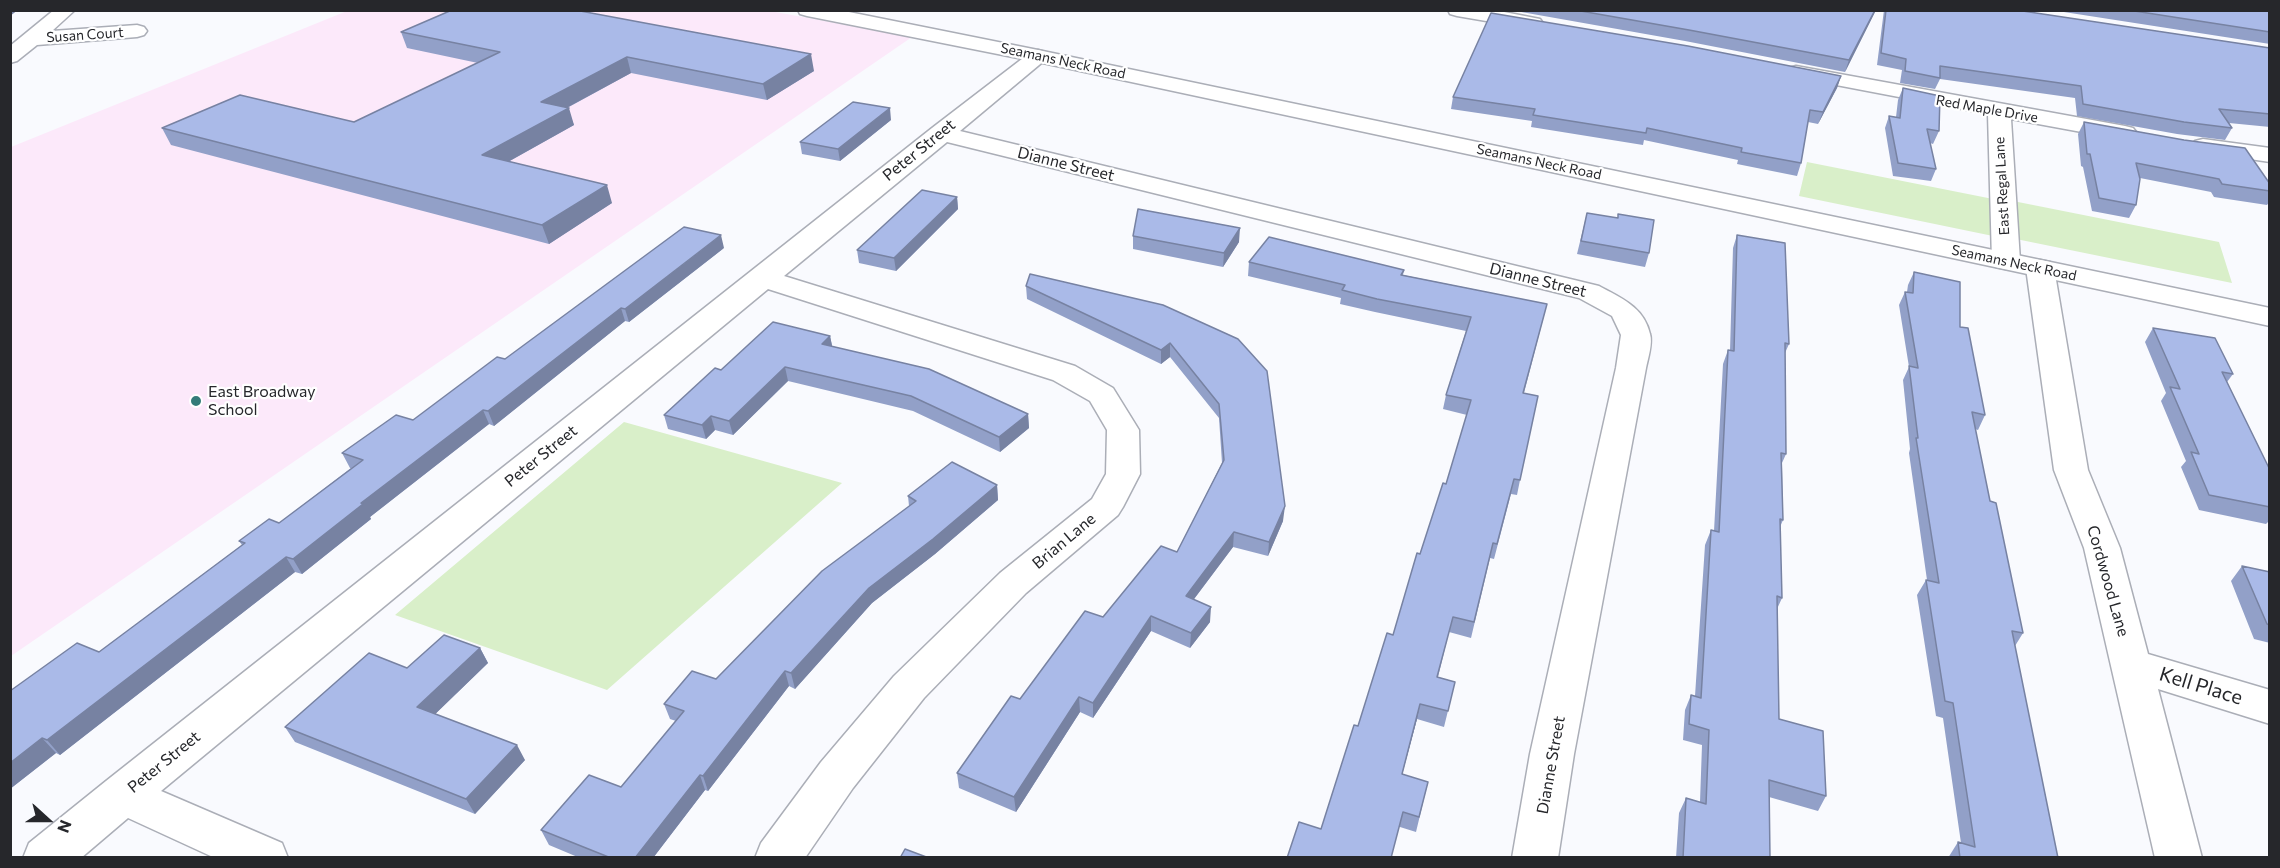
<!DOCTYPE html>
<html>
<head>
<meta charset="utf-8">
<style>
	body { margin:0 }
	#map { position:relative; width:2280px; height:868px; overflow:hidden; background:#f9fafe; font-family:Commissioner,sans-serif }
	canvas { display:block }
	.frame { position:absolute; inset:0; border:12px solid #26272b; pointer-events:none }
	.north { position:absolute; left:18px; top:790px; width:60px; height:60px; -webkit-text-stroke:4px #fff; paint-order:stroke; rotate:111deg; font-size:16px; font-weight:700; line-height:24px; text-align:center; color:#26272b }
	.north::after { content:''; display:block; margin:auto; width:21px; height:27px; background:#26272b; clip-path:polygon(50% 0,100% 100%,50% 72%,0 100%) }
</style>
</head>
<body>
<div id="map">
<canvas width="2280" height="868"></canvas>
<div class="frame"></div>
<div class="north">N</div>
</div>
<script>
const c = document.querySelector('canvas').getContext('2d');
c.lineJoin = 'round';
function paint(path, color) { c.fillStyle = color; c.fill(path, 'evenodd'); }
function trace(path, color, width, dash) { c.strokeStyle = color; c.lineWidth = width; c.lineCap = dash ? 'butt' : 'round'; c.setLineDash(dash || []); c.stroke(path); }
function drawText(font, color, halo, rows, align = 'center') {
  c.font = font + ' Commissioner,sans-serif'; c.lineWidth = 4.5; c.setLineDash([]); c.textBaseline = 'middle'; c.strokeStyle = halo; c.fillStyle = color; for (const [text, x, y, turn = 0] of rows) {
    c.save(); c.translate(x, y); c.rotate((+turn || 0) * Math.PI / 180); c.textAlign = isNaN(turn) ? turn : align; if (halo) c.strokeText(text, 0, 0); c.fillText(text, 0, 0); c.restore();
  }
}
const education = new Path2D(`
	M347 11H770L912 37 11 656V147Z`);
const green = new Path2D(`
	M1807 162 1993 199V236L1799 196Z
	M2013 201 2219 242 2232 283 2016 239Z
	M624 422 842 483 607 690 395 615Z`);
const minor = new Path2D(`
	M54 10H75L52 31 137 25 144 27 147 31 144 35 137 37 37 45 17 61 10 63V46Z
	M1448 10H1494L1540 19 1543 23 1540 27 1533 29 1457 16 1450 14Z
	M1038 50 1045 52 1048 56 1045 60 960 131 1599 286C1621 298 1644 307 1650 334 1653 343 1648 358 1646 368L1574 754 1558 858H1512L1530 754 1616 368 1621 335 1612 316 1579 298 947 142 784 276 1075 366 1113 388 1139 430 1140 474 1123 507 1118 515 1026 593 924 698 853 788 805 858H755L761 843 821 762 894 676 1000 573 1092 499 1106 474 1107 430 1090 401 1053 380 768 289 161 791 282 843 288 858H215L128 818 81 858H23L29 843 106 781 932 128 1031 52Z
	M1796 66 2125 126 2133 128 2137 133 2133 138 2125 140 2011 119 2020 261 2016 267 2006 269 1996 267 1992 261 1988 114 1789 76 1785 72 1789 68Z
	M2203 139 2270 148V162L2195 151 2191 146 2195 141Z
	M2040 260 2050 262 2054 268 2088 470 2120 548 2148 654 2270 690V724L2158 689 2202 858H2155L2084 548 2054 470 2026 268 2030 262Z`);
const major = new Path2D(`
	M798 10H839L1038 50 2270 308V326L1038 62 807 16 800 14Z`);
const wall = new Path2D(`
	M1510 10H1876L1845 72 1685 41Z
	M1884 10H2016L2270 48V127L2229 123 2232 128 2225 140 2177 134 2077 116 2075 98 1940 79 1935 89 1900 83 1902 70 1877 65Z
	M2051 10H2270V44Z
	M401 32 814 71 767 100 631 73 567 108 574 125 508 162 612 203 549 244 171 145 162 128 354 122 478 63 407 48Z
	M1841 76 1837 88 1818 124 1808 122 1801 163 1797 176 1737 164 1738 160 1644 140 1643 145 1531 127 1532 121 1451 109 1453 97Z
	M1903 88 1939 131 1933 144 1930 143 1936 169 1931 181 1893 176 1885 128 1889 116 1896 117 1898 100Z
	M891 120 840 161 802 154 800 142Z
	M2084 122 2270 184V201L2267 205 2214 197 2211 192 2140 178 2136 205 2129 218 2092 211 2083 167 2081 166 2078 134Z
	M957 197 958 209 896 271 859 263 857 250Z
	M1587 213 1617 218 1649 253 1645 267 1577 254Z
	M1737 235 1789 344 1785 353 1786 454 1782 463 1783 520 1780 527 1782 598 1777 609 1779 719 1826 796 1818 811 1769 797 1770 858H1676L1679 813 1686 798 1700 802 1702 745 1683 740 1685 710 1691 695 1695 696 1705 545 1711 530 1714 531 1723 364 1728 350 1730 351 1733 248Z
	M1133 236 1239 242 1223 267 1133 249Z
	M724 248 629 322 625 321 494 426 489 424 370 517 371 519 302 574 295 572 60 755 56 753 10 789V691L99 652 242 545 239 541 279 523 351 468H350L342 453 413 420 505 359Z
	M1249 262 1404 270 1403 275 1547 304 1524 393 1520 480 1517 495 1511 494 1494 559 1490 558 1471 638 1449 632 1438 677 1455 682 1444 727 1417 719 1402 775 1428 782 1416 832 1400 827 1321 829 1393 635 1420 554 1446 484 1467 415 1443 409 1446 395 1466 331 1375 312 1340 304 1341 298 1248 276Z
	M1914 272 1960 327 1985 415 1978 430 1975 429 1990 501 2023 633 2015 646 2058 858H1948L1958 842 1961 843 1943 718 1936 716 1917 595 1926 580H1927L1909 453 1910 449 1903 380 1909 367 1899 305 1905 292H1907L1908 285Z
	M1026 286 1238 339 1283 521 1268 556 1233 547 1194 599 1210 622 1190 648 1151 631 1093 718 1080 712 1016 812 959 788 957 773 1020 699 1103 617 1177 552 1222 463 1219 418 1170 357 1161 364 1027 299Z
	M2153 328 2233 374 2227 382 2270 470V520L2266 524 2199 510 2181 467 2186 461 2161 401 2166 393 2145 342Z
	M830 336 832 346 1028 414 1029 428 1000 452 913 411 788 381 733 435 715 430 706 439 668 429 664 415 721 370Z
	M997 485 998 500 935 554 872 603 795 689 789 686 708 791 705 790 653 858H580L549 845 541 830 621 787 676 721 670 719 664 704 716 679 909 506 908 496Z
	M2242 566 2270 572V643L2254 639 2231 581Z
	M480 648 488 663 435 714 525 760 475 814 295 742 285 727 407 668Z`);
const shadedWall = new Path2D(`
	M10 10H18L10 16Z
	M1875 10H1876L1845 72 1849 60Z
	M811 54 814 71 767 100 763 84Z
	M627 57 631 73 546 119 541 102Z
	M1841 76 1837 88 1818 124 1823 112Z
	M569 108 574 125 488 173 482 155Z
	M890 108 891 120 840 161 838 149Z
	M607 185 612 203 549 244 542 225Z
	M957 197 958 209 896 271 894 258Z
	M1240 228 1239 242 1223 267 1224 253Z
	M721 235 724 248 629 322 625 309Z
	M621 308 625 321 494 426 488 411Z
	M830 336 833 350 822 344Z
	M1170 343V357L1161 364V350Z
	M785 367 788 381 733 435 729 421Z
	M483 410 489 424 370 517 371 519 302 574 293 559 361 503Z
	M1028 414 1029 428 1000 452 999 437Z
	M711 416 715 430 706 439 702 425Z
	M997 485 998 500 935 554 872 603 795 689 791 673 869 588Z
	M1285 506 1283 521 1268 556 1269 542Z
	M1234 532 1233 547 1185 611 1186 596Z
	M286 557 295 572 60 755 47 740Z
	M1211 607 1210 622 1190 648 1191 633Z
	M1151 616V631L1093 718V703Z
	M480 648 488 663 426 723 417 707Z
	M785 671 789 686 708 791 703 776Z
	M1079 697 1080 712 1016 812 1014 797Z
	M1420 704 1417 719 1398 789 1402 774Z
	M42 738 56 753 10 789V763Z
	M517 745 525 760 475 814 466 799Z
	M700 775 705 790 653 858H635Z`);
const building = new Path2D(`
	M452 10H575L811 54 763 84 627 57 541 102 569 108 482 155 607 185 542 225 162 128 240 95 354 122 500 52 401 32Z
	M1575 10H1875L1849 60 1689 30Z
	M1886 10H2016L2270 48V114L2219 109 2232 128 2184 122 2083 104 2081 86 1940 66V78L1905 71 1906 59 1881 53Z
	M2128 10H2270V32Z
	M1491 13 1688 46 1841 76 1823 112 1810 110 1801 163 1741 152 1742 148 1647 128 1646 133 1533 115 1535 109 1453 97Z
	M1903 88 1940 96 1939 131 1927 129 1936 169 1898 163 1889 116 1900 118Z
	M853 102 890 108 838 149 800 142Z
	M2084 122 2184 140 2245 148 2270 184V191L2222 184 2219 179 2136 163 2140 179 2136 205 2099 198 2090 154H2087Z
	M922 190 957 197 894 258 857 250Z
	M1138 209 1240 228 1224 253 1133 236Z
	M1587 213 1618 218V214L1654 220 1649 253 1581 241Z
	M684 227 721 235 625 309 621 308 488 411 483 410 361 503 363 504 293 559 286 557 47 740 42 738 10 763V691L77 643 99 652 245 543 239 541 269 519 279 523 363 460 342 453 396 415 413 420 497 357 505 359Z
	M1737 235 1785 243 1789 344 1785 343 1786 454 1781 453 1783 520 1780 519 1782 598 1777 596 1779 719 1823 731 1826 796 1769 780 1770 858H1683L1686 798 1706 804 1709 730 1689 724 1691 695 1701 698 1711 530 1719 532 1728 350 1734 351Z
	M1269 237 1404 270 1401 275 1547 304 1523 393 1538 396 1520 480 1514 479 1497 544 1493 543 1474 622 1453 617 1437 677 1455 682 1448 711 1420 704 1402 774 1428 782 1419 817 1403 812 1391 858H1287L1299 822 1321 829 1354 725 1358 726 1387 633 1393 635 1417 553 1420 554 1443 483 1446 484 1471 400 1446 395 1471 317 1377 299 1342 290 1345 285 1249 262Z
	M1914 272 1960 282V327L1968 328 1985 415 1972 412 1990 501 1996 503 2023 633 2012 631 2058 858H1960L1958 842 1975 847 1953 703 1945 701 1926 580 1939 583 1916 438H1918L1909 366 1918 368 1905 292 1913 293Z
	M1030 274 1163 305 1238 339 1267 371 1285 506 1269 542 1234 532 1186 596 1211 607 1191 633 1151 616 1093 703 1079 697 1014 797 957 773 1011 696 1020 699 1085 611 1103 617 1161 546 1177 552 1224 460 1219 404 1170 343 1161 350 1026 286Z
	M773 322 830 336 822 344 929 369 1028 414 999 437 911 396 785 367 729 421 711 416 702 425 664 415 715 368 721 370Z
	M2153 328 2215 338 2233 374 2222 372 2270 470V507L2209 495 2191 452 2199 454 2170 387 2180 389Z
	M952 462 997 485 933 539 869 588 791 673 785 671 703 776 700 775 635 858H611L541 830 589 775 621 787 684 711 664 704 692 671 716 679 822 571 916 501 908 496Z
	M2242 566 2270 572V625L2267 624Z
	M444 635 480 648 417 707 517 745 466 799 285 727 369 653 407 668Z
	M905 849 929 858H900Z`);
const markers = [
	[196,401,6,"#347c79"]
];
const farStreetnames = [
	["Susan Court",85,35,-4],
	["Seamans Neck Road",1063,61,12],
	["Red Maple Drive",1987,109,10],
	["Seamans Neck Road",1539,162,12],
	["East Regal Lane",2002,186,-93],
	["Seamans Neck Road",2014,263,12]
];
const streetNames = [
	["Peter Street",919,150,-39],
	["Dianne Street",1066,164,14],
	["Dianne Street",1538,280,14],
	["Peter Street",541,456,-39],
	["Brian Lane",1064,541,-40],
	["Cordwood Lane",2108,581,74],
	["Peter Street",164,762,-39],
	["Dianne Street",1551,765,-80]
];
const poiNames = [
	["East Broadway",208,392],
	["School",208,410]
];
const nearStreetnames = [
	["Kell Place",2201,686,17]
];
paint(education, '#fce9fa');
paint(green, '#d9efc9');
trace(minor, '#abaeb7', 3);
trace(major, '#abaeb7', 3);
paint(minor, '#fff');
paint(major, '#fff');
paint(wall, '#92a0c8');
paint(shadedWall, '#7782a2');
paint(building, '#aabae8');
trace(building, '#7782a2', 1.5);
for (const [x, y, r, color] of markers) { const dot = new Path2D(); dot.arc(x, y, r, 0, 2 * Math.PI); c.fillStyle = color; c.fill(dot); trace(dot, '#fff', 2); }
drawText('14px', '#26272b', '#fff', farStreetnames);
drawText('16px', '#26272b', '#fff', streetNames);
drawText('16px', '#26272b', '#fff', poiNames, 'left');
drawText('20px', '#26272b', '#fff', nearStreetnames);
</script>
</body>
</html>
